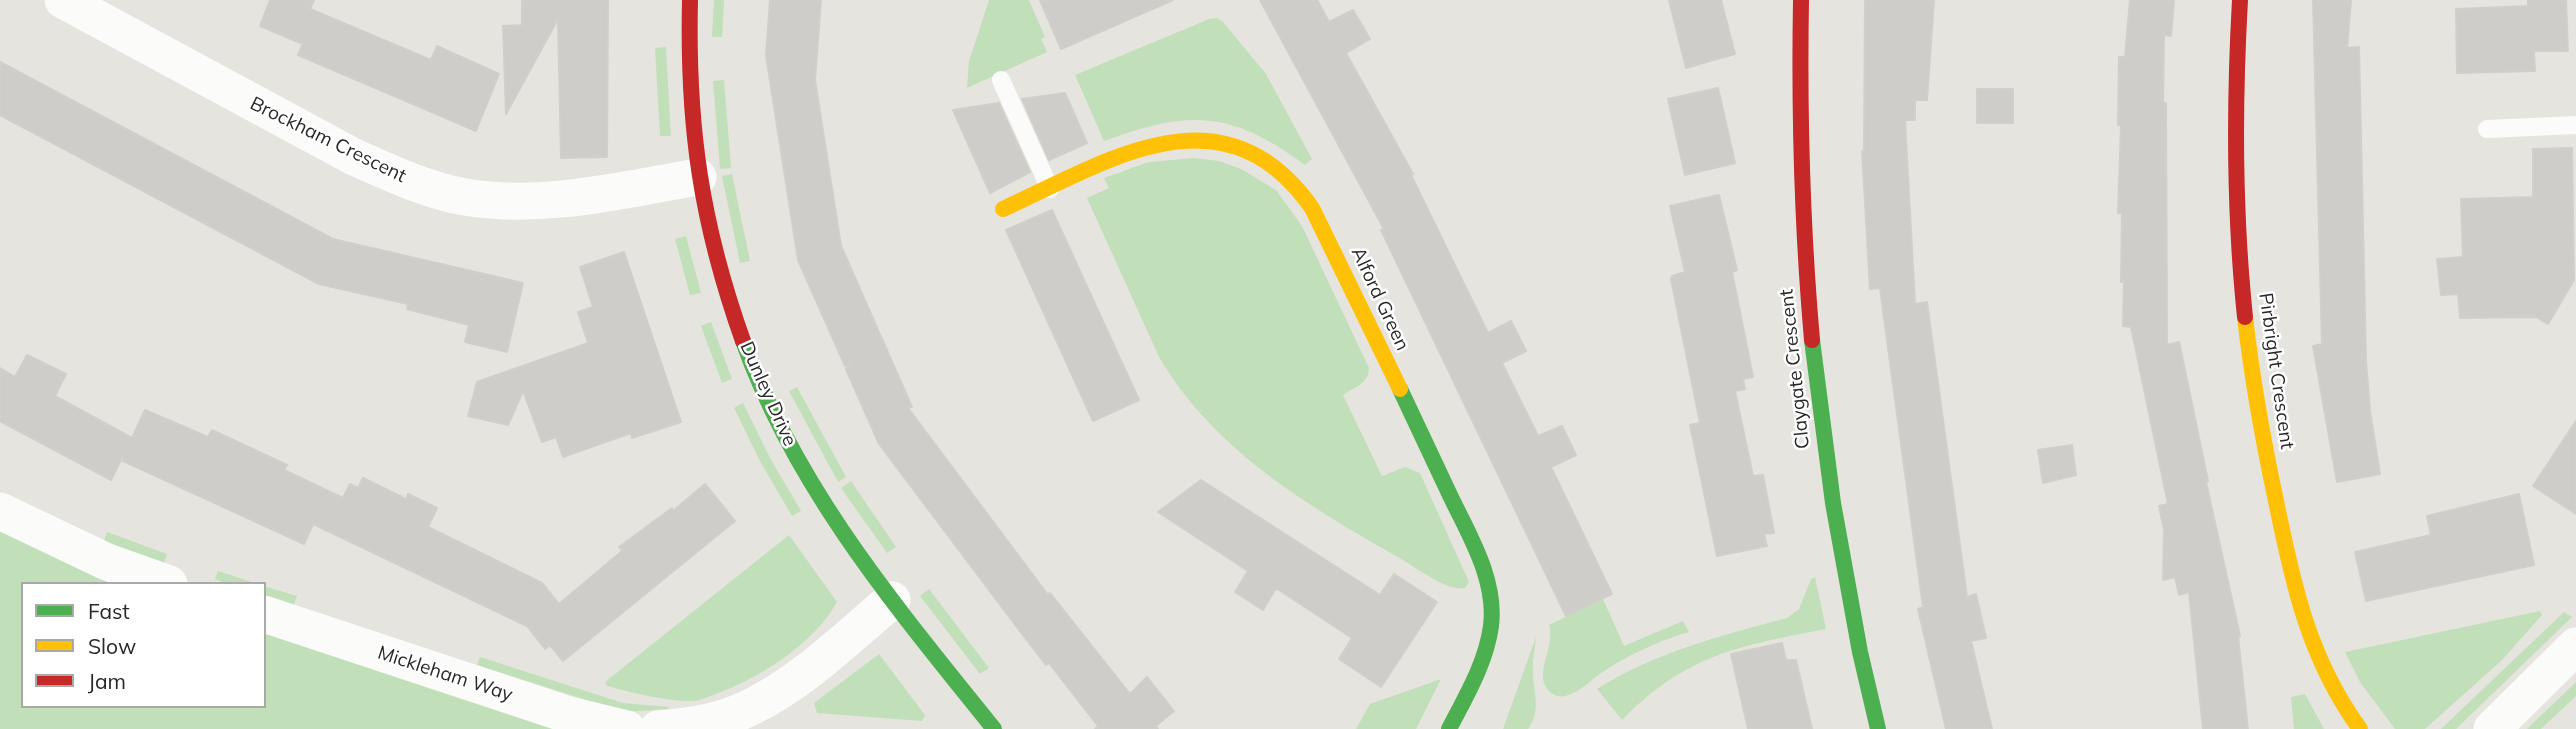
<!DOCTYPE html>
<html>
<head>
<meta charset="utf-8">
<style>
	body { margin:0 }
	#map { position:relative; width:2576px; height:729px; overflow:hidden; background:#e6e4de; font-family:Mulish,sans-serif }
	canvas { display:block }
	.legend { position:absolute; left:21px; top:582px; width:245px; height:126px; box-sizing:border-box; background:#fff; border:2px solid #a9a9a9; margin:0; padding:9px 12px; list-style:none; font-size:21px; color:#282828 }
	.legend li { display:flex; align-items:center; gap:14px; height:35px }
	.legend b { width:35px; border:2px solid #a9a9a9 }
</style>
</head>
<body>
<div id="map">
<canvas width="2576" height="729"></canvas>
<ul class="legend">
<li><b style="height:9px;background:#4caf50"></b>Fast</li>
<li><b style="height:9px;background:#ffc107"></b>Slow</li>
<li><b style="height:9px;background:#c62828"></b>Jam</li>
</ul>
</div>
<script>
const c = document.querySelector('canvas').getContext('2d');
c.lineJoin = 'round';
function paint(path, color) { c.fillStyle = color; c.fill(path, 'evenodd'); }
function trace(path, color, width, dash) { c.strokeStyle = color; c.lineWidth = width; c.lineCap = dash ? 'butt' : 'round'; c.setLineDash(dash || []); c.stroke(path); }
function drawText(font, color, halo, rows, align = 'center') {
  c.font = font + ' Mulish,sans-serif'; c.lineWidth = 5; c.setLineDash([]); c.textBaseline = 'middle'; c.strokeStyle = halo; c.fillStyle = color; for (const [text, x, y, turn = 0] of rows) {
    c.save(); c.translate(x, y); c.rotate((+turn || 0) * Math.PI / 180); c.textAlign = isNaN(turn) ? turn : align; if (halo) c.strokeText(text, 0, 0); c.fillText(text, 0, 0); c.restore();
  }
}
const green = new Path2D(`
	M714 0H724L722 37H712Z
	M989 0H1029L1045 37 1041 39 1047 52 967 88 969 61Z
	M1217 18 1223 22 1266 74 1312 159 1305 165C1230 110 1189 110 1104 141L1075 75 1209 19Z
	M666 47 671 136H660L655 48Z
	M724 80 731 168 720 169 713 81Z
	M1194 158 1219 161 1241 169 1276 190 1302 226 1369 368C1369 384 1354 387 1343 395L1382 476 1405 467 1420 473 1469 582 1465 588C1448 592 1418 569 1403 560 1310 507 1215 452 1159 357L1087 198 1109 188 1104 178 1149 162Z
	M732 174 750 261 740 263 722 176Z
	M686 236 701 293 690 295 675 239Z
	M711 322 732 379 722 383 701 326Z
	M797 387 846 477 838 482 789 391Z
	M743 403 770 458 801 511 792 516 761 463 734 408Z
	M851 481 896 547 887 553 841 488Z
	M0 529 123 584H23V706H264V631L567 729H0Z
	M107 532 167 554 164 563 104 541Z
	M789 535 837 602C813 645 758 679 713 695 707 697 699 701 692 701 671 702 628 692 607 686L605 682Z
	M218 571 258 584H228L215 579Z
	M1815 577 1826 629C1739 646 1687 654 1622 720L1597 689C1656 652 1720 636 1787 618L1799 609 1811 579Z
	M264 586 297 596 294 605 264 596Z
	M929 589 989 668 980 674 920 596Z
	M1603 599 1624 646 1683 621 1689 632C1658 641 1628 655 1601 673 1590 681 1579 693 1565 696 1556 698 1547 692 1544 683 1539 664 1555 645 1549 625Z
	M2540 611 2542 615 2502 660 2425 729H2395L2360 682 2345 652Z
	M2564 612 2572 617 2456 729H2441Z
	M1536 637C1535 649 1532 661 1533 673 1533 694 1542 709 1528 729H1503Z
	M879 654 925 715 922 721 817 713 814 703Z
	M480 657 623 703 669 707 668 709 624 712 477 665Z
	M1441 679 1416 729H1356L1370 704Z
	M2576 682V696L2541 729H2527Z
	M2305 694 2324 729H2294L2291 697Z`);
const building = new Path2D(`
	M270 0H314L310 9 431 60 437 46 499 74 476 131 298 55 303 44 260 26Z
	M522 0H608L607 157 561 158 558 19 506 114 503 26 522 25Z
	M770 0H821L815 80 841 246 912 407 908 408 1048 595 1050 593 1130 694 1147 677 1174 711 1156 726 1158 729H1095L1098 726 1049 663 1046 665 1016 626 879 444 846 369 852 363 845 366 798 260 766 55Z
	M1040 0H1173L1061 49Z
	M1260 0H1317L1329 22 1353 10 1370 39 1346 53 1413 174 1411 175 1488 333 1511 321 1526 351 1502 363 1538 436 1562 426 1576 455 1551 467 1612 594 1566 616 1381 230 1384 229Z
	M1669 0H1721L1735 54 1686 68Z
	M1865 0H1934L1927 100H1915V120H1905L1915 304 1927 302 1967 597 1976 594 1986 638 1971 641 1992 729H1946L1918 609 1923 607 1880 288 1870 289 1862 151H1864Z
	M2130 0H2174L2171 36 2164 35 2163 103H2166L2167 345 2179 342 2190 394 2208 481 2206 482 2240 636H2238L2248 729H2203L2189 592 2179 595 2175 577 2163 580 2164 530 2159 506 2168 504 2131 327 2123 326 2124 281 2121 282 2122 213H2118L2121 125H2118L2119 57H2125Z
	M2313 0H2351L2347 48 2359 47 2366 361 2370 411 2380 474 2337 482 2313 346 2322 344Z
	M2528 0H2566L2568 51H2534L2535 71 2457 73 2456 9 2528 6Z
	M0 62 333 239 523 283 507 352 465 342 469 325 407 309 408 304 319 284 0 115Z
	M1718 88 1735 163 1685 175 1668 99Z
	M1977 89H2013V123H1977Z
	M1065 93 1087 143 1049 160 1022 99Z
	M999 103 1030 172 990 193 953 110Z
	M2572 148 2574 280 2548 324 2536 317 2460 318 2458 294 2441 295 2437 259 2463 257 2461 199 2533 197V149Z
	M1719 195 1737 270 1732 272 1753 377 1743 379 1745 389 1735 391 1753 476 1763 475 1774 533 1764 534 1767 546 1717 556 1690 425 1700 423 1671 279 1672 276 1685 272 1670 206Z
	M1052 210 1139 400 1093 421 1006 230Z
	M624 252 681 422 632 438 631 433 563 457 556 437 542 442 523 391 508 425 468 416 477 382 588 343 578 312 593 307 580 267Z
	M27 355 66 374 55 396 132 438 145 410 208 437 212 430 287 465 284 470 343 498 350 484 358 488 363 478 406 499 408 494 437 508 428 527 542 583 559 604 622 551 619 547 672 508 673 511 705 484 735 521 563 661 550 645 545 649 527 626 313 524 304 544 121 460 123 456 111 480 0 421V368L15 377Z
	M2576 421V514L2533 486Z
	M2072 445 2076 475 2043 483 2038 450Z
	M1201 480 1380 595 1394 574 1437 602 1381 687 1339 659 1352 638 1276 588 1263 610 1235 592 1248 571 1158 512Z
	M2519 494 2534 565 2366 601 2355 552 2431 535 2427 516Z
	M1782 643 1786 660H1796L1812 729H1748L1731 654Z`);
const lane = new Path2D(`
	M1001 80 1050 189
	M2487 129 2576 125`);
const street = new Path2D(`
	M63 0 354 157C390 173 426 190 465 197 543 210 622 190 698 177
	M0 511 107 562 169 584
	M264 614 569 715 627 729
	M658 729C688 727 724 721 751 707 804 681 848 637 892 600
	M2492 729 2576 646`);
const fast = new Path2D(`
	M1812 340 1833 503 1860 652 1878 729
	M743 341C796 489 897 608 994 729
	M1400 389C1416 423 1432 457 1448 491 1467 532 1497 578 1491 626 1486 663 1466 696 1449 729`);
const slow = new Path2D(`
	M1003 209C1108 161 1224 83 1312 208L1400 389
	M2245 317C2252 380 2263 440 2276 501 2293 585 2309 659 2360 729`);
const jam = new Path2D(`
	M690 0C687 126 701 223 743 341
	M1801 0C1799 114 1802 226 1812 340
	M2240 0C2234 106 2234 212 2245 317`);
const streetNames = [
	["Brockham Crescent",328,140,26],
	["Alford Green",1380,299,65],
	["Claygate Crescent",1795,369,-96],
	["Pirbright Crescent",2276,371,82],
	["Dunley Drive",768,394,66],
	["Mickleham Way",445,674,18]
];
paint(green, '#c1e0b9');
paint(building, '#cfcdc9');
trace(building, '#d1cfca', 2);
trace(lane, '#fbfbfa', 18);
trace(street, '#fbfbfa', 37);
trace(fast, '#4caf50', 16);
trace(slow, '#ffc107', 16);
trace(jam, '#c62828', 16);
drawText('19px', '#282828', '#fff', streetNames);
</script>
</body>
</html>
